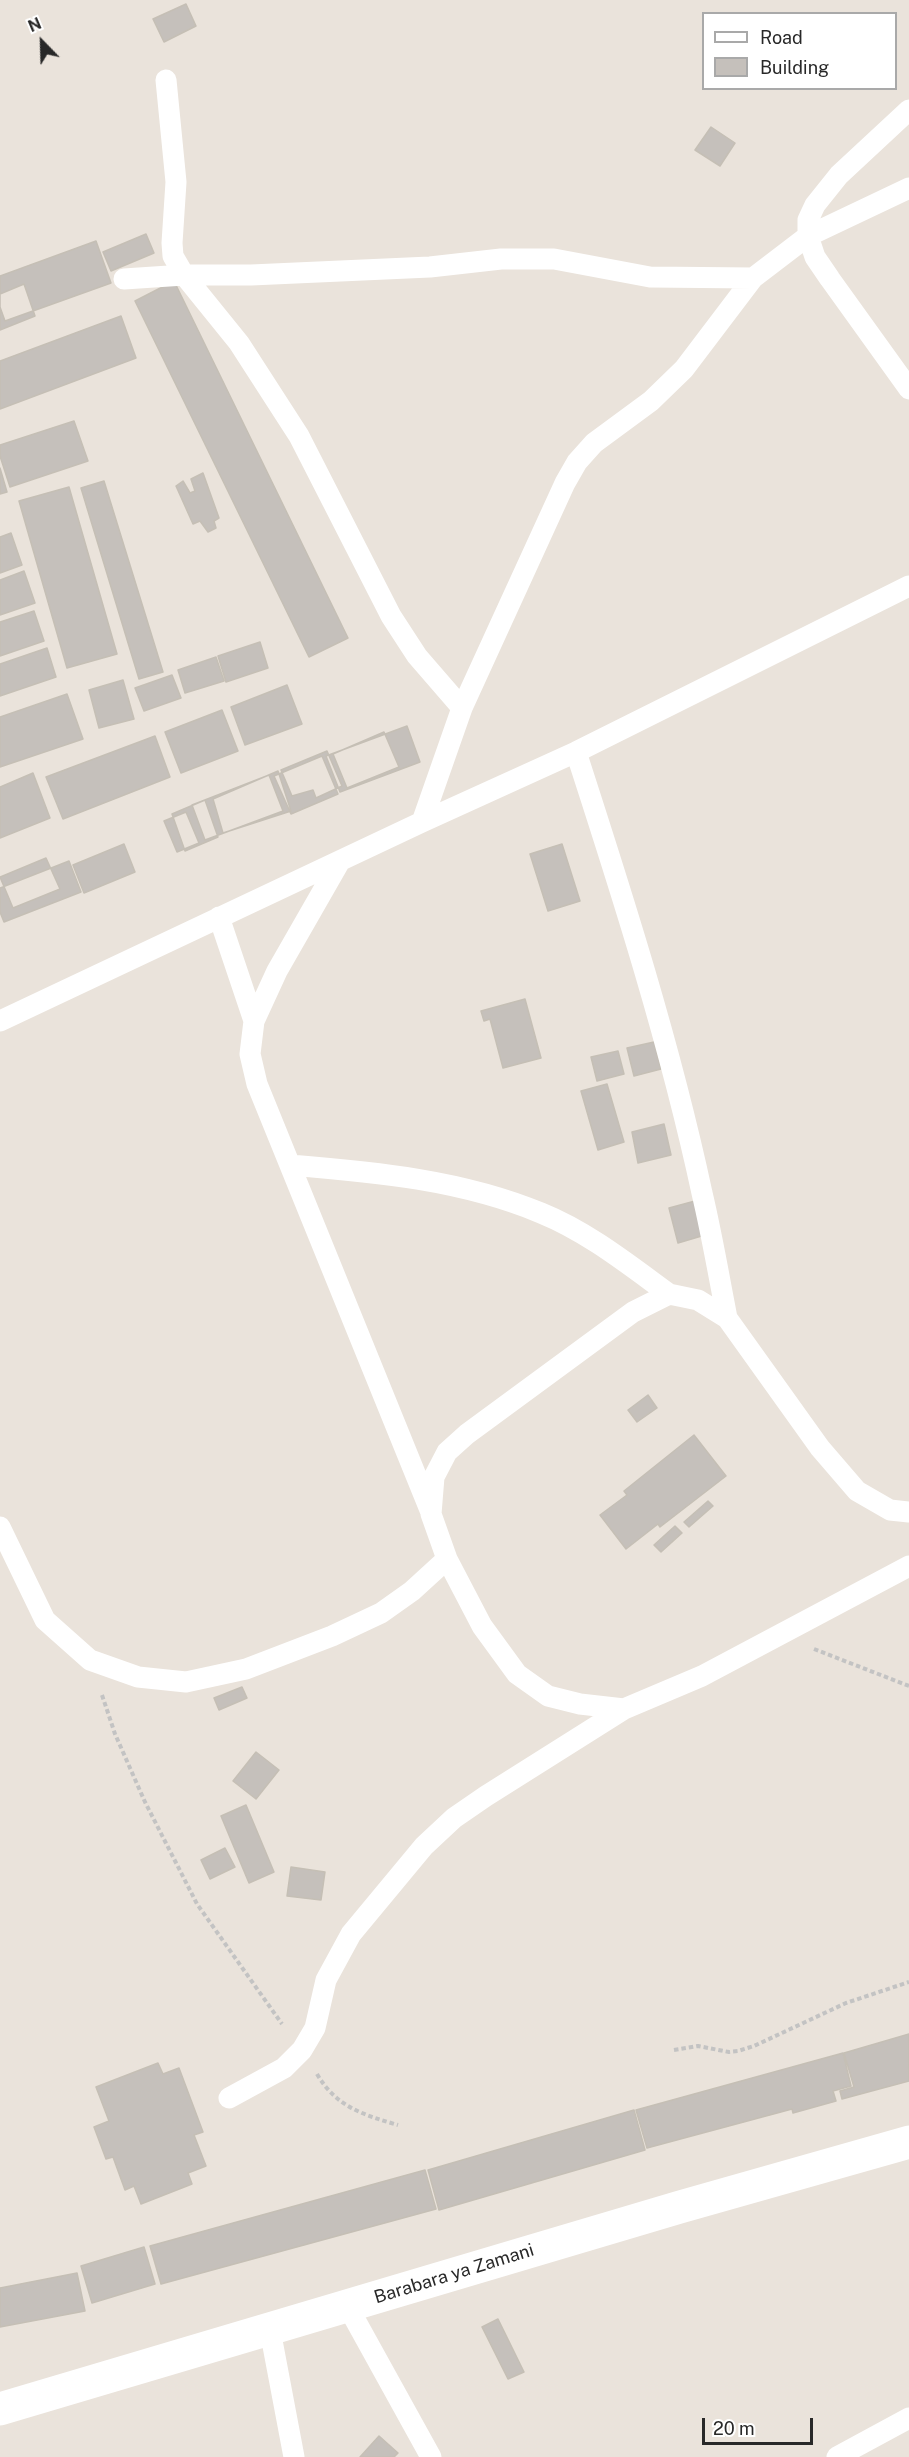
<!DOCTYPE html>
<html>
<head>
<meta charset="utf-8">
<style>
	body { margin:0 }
	#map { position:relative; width:909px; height:2457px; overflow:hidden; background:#eae3db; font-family:"Public Sans",sans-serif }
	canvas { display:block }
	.legend { position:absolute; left:702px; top:12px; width:195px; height:78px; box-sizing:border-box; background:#fff; border:2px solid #a9a9a9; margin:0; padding:8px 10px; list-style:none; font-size:18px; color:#282828 }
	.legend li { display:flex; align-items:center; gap:12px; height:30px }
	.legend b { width:30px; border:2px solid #a9a9a9 }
	.north { position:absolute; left:12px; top:12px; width:60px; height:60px; -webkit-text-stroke:4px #fff; paint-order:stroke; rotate:337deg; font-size:16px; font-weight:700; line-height:24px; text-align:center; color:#282828 }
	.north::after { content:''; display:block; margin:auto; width:21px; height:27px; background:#282828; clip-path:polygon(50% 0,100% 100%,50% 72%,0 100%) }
	.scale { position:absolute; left:702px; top:2418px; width:111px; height:27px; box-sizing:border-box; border:3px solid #282828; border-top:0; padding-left:8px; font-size:18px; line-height:21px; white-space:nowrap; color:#282828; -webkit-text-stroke:4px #fff; paint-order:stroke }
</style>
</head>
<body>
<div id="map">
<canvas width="909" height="2457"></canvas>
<ul class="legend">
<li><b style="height:8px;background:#fff"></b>Road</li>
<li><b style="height:16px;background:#c5c0bb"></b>Building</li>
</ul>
<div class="north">N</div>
<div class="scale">20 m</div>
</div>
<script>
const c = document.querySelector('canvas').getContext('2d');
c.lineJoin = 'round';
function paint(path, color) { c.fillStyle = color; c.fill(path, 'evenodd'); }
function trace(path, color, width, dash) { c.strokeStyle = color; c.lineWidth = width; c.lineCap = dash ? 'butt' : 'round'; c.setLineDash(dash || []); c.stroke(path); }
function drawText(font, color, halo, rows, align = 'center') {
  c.font = font + ' "Public Sans",sans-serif'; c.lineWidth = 4.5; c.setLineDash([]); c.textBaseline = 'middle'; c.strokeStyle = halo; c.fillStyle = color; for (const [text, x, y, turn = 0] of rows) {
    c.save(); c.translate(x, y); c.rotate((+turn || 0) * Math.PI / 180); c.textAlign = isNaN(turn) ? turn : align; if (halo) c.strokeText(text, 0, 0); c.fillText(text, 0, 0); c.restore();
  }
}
const building = new Path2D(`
	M186 4 196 26 164 42 153 19Z
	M711 127 735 143 720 166 695 150Z
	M146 234 154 253 111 271 103 252Z
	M96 241 111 283 5 321 0 307V276Z
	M174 281 348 638 309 657 135 301Z
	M24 284 35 316 0 330V294Z
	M121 316 136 358 0 409V361Z
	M74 421 88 461 10 487 0 456V445Z
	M0 468 7 492 0 494Z
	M203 473 219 518 214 521 216 528 208 532 200 521 193 524 176 486 183 481 190 493 195 491 191 479Z
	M104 481 163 672 139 679 81 488Z
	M69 487 117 654 67 668 19 501Z
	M11 533 22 565 0 573V537Z
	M24 571 35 603 0 615V580Z
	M34 611 44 641 0 656V622Z
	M260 642 268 668 226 682 218 656Z
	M47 648 56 677 0 696V664Z
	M216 657 224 681 185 693 178 670Z
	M172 675 181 698 144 711 135 688Z
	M123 680 134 719 99 728 89 690Z
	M287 685 302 724 245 745 231 707Z
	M67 694 83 739 0 767V717Z
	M222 710 238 751 181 773 165 732Z
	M407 726 420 762 340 792 326 756Z
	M384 732 399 767 347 788 333 754Z
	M155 736 170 777 63 819 46 777Z
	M327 751 342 786 316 798 313 790 292 796 281 770Z
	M322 756 338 794 291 814 274 776Z
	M278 771 291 811 223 833 213 799Z
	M33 773 50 818 0 838V787Z
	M269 775 283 811 205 840 192 805Z
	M205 800 218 837 185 851 172 814Z
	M186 812 199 843 177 852 164 821Z
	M124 844 135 872 84 893 73 865Z
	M562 844 580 901 548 911 530 854Z
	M46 858 60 889 13 908 0 877Z
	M69 861 81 892 4 922 0 912V888Z
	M525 999 541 1058 503 1068 490 1019 484 1021 481 1011Z
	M654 1042 661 1069 634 1076 627 1048Z
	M618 1051 624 1074 597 1081 591 1057Z
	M607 1084 624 1142 598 1150 581 1091Z
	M664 1124 671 1155 638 1163 632 1132Z
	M695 1201 705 1235 678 1243 669 1208Z
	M648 1395 657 1408 637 1422 628 1410Z
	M694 1435 726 1476 660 1527 658 1524 626 1549 600 1515 627 1495 624 1491Z
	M708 1501 713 1506 689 1527 684 1522Z
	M675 1526 682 1533 661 1552 654 1545Z
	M242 1687 247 1698 219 1710 214 1698Z
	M256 1752 279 1770 256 1799 233 1781Z
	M246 1805 274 1872 249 1883 221 1816Z
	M225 1848 235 1867 210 1879 201 1860Z
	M291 1867 325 1872 321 1900 287 1896Z
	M909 2034V2081L842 2099 840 2091 854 2087 844 2053Z
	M843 2053 851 2086 833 2091 836 2101 793 2113 792 2109 647 2148 636 2110Z
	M158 2063 163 2074 179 2068 203 2132 194 2135 206 2166 188 2173 192 2184 141 2204 134 2186 125 2190 113 2157 106 2159 94 2127 109 2121 96 2087Z
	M634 2110 645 2150 439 2210 428 2170Z
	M425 2170 436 2209 161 2284 150 2246Z
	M144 2247 155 2284 92 2303 81 2266Z
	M77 2273 85 2311 0 2327V2288Z
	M498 2319 524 2372 508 2379 482 2327Z
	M379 2436 398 2453 394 2457H360Z`);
const path = new Path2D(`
	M814 1649 909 1686
	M102 1695 115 1734 145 1802 197 1904 282 2024
	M674 2050 698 2046 729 2052 738 2051 754 2046 846 2003 909 1982
	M317 2074C336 2107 364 2115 398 2125`);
const lane = new Path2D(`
	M166 80 176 182 172 243 173 256 184 275 239 343 299 436 391 616 417 656 462 708
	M909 110 839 175 815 205 808 220V236L815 257 830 279 909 389
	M124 279 184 275H251L430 267 501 259H554L650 277 753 278
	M576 752C623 897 670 1044 702 1193 712 1235 719 1277 727 1318
	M422 822 462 708 565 483 577 462 594 443 651 401 684 369 753 278 808 236 909 188
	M340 861 277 971 254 1021 250 1054 257 1084 430 1510
	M219 917 254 1021
	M0 1021 422 822 576 752 909 586
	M290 1165C375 1172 462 1180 541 1213 588 1232 629 1265 669 1294
	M909 1512 890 1510 857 1491 820 1448 727 1318 698 1300 669 1294 633 1312 467 1434 447 1452 434 1477 431 1514 447 1559 482 1626 517 1674 548 1696 580 1704 624 1709 702 1676 909 1566
	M0 1527 45 1620 90 1660 138 1677 186 1682 246 1669 332 1636 381 1613 412 1591 447 1559
	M229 2098 284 2068 302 2050 315 2028 326 1980 351 1934 424 1846 454 1818 486 1796 624 1709
	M348 2307 431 2457
	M270 2330 294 2457
	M837 2457 909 2418`);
const street = new Path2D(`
	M0 2409 680 2207 909 2142`);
const streetNames = [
	["Barabara ya Zamani",454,2274,-17]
];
paint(building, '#c5c0bb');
trace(building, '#c5bfb5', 1.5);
trace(path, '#c3c3c3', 4, [4.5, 3]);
trace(lane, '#fff', 21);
trace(street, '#fff', 33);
drawText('18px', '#282828', '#fff', streetNames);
</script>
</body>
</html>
